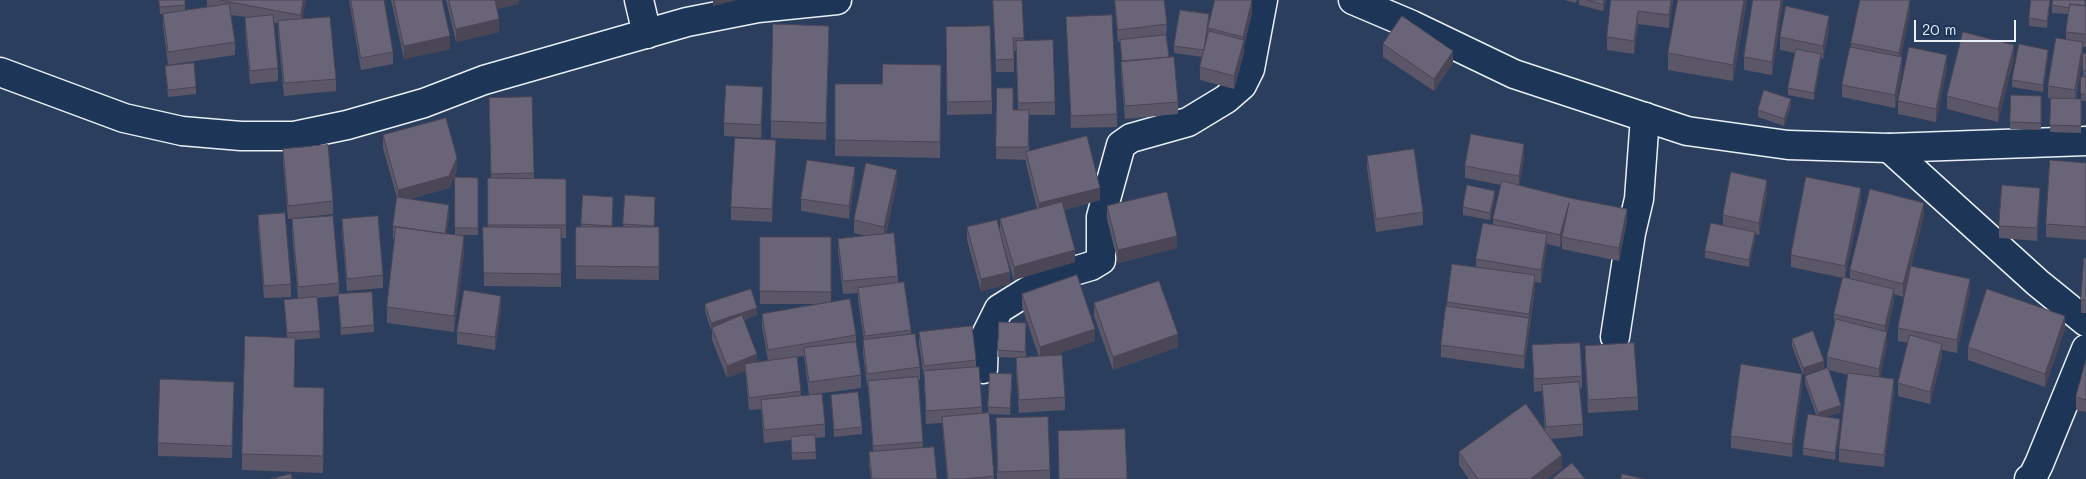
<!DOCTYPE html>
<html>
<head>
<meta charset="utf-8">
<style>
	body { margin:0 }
	#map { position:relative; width:2086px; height:479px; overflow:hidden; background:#2c3e5e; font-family:Mali,sans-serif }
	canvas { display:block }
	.scale { position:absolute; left:1914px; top:20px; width:102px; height:22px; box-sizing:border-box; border:2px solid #e8f1f8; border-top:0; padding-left:6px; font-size:15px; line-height:18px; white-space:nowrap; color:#e8f1f8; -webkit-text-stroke:4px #1d3557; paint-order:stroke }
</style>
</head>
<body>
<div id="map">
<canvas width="2086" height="479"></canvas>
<div class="scale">20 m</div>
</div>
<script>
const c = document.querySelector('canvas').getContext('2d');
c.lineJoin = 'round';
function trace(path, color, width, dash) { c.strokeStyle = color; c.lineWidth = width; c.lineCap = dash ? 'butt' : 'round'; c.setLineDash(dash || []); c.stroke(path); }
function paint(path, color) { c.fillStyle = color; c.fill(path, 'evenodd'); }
const minor = new Path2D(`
	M639 0 647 34
	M1889 148 2038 283 2086 322
	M1615 337 1631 233 1639 199 1645 117
	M983 369 984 339 999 309 1047 279 1091 266 1101 260V217L1121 145 1131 138 1188 122 1226 99 1242 85 1250 69 1263 0
	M2029 479 2033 476 2039 464 2086 349`);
const major = new Path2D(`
	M1353 0 1412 25 1514 74 1687 131 1788 145 1889 148 2086 141
	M0 72 124 118 182 131 241 136H294L347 125 424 103 484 80 687 22 758 8 837 0`);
const wall = new Path2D(`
	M159 0H185V10L207 7V0H306L302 19 336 79V91L284 96 278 34V23H274L278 68V81L250 84 245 30V18L246 17 231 15 235 42V55L168 65 163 26V14H160Z
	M349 0H384L393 52V64L361 70Z
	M391 0H442L450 49 404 59Z
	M446 0H519V4L497 9 499 32 456 42Z
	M993 0H1022L1024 41 1055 102V115H1029V151L1100 200 1064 210 1075 262 1014 280 1001 237 1010 284 981 291 967 240V227L1000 231V219L1037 209 1026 164V160L996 159 997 88 1013 110H1018L1016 51H1014V72H996Z
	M1114 0H1164L1167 24 1166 37 1169 57 1178 102V114L1125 119 1121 74 1122 61 1120 42H1118Z
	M1564 0H1577L1576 3Z
	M1579 0H1606L1603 11 1579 5Z
	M1611 0H1673L1669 28 1638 24 1634 54 1607 50V37Z
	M1678 0H1747L1733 81 1668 70V53Z
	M1753 0H1783L1772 75 1744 70V57Z
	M1910 0V10L1901 57 1902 70 1895 108 1842 97V85L1851 47V43Z
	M2050 0 2047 28 2029 26V18Z
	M2052 5 2086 6V47H2083V55L2076 99H2081V77H2083V53L2086 54V131V101H2081V133L2050 132 2051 99 2048 98V86L2066 39V32L2068 14 2052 13Z
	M1252 13 1244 46V53L1234 89 1200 80V67L1202 57 1174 53V46L1209 21 1208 26Z
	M1066 17 1117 114V127L1071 128Z
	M1829 29 1823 59 1821 58 1814 100 1788 95V88L1795 53 1780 50V37Z
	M946 40 992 101V114L947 115Z
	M829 42 826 140 771 138V121Z
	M1383 44 1453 63 1434 91 1383 57Z
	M2048 57 2043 92 2012 87V80Z
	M2014 58 1998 122 1947 109V96Z
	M941 65 940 158 835 156V84H882Z
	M165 66 196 87V94L168 97Z
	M1947 68 1936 122 1898 114V101Z
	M2041 96V130L2010 129V122Z
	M489 98 534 173V179H566V238H561V287L484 286 483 227H488V178H491Z
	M763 100 761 138 724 136V123Z
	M1791 106 1784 126 1758 117V110Z
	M383 135 457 171 449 188 410 199 449 217 446 234 455 235V177L478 178V235H455L464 253 454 332 387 323V307L395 239H393V226L397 198 383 148Z
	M283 149 333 201V214L288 219 283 162Z
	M776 153 772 222 731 220V207Z
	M1367 156 1423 212V225L1376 232 1367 168Z
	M1524 157 1519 186 1627 221 1619 261 1562 249V241L1560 247 1547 244 1541 283 1535 282V288L1524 369 1441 357V345L1447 302 1476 267V259L1493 225V219L1501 185 1465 178V166Z
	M2086 163V240L2046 237V224Z
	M855 180 849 219 801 211V199Z
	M897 183 886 234 898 276V282L911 330V334L920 367V380H919L923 448 937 479H871L869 465V452H873L868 386H867L863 353V340H864L858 300V293L843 294 838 251V239L867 236 854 233V220Z
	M1767 193 1759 235 1755 234V239L1749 267 1705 258V251L1723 226V215Z
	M583 195 613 197 612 227H623L625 195 655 197 654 227H659V280L576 279V227H581Z
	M1495 198 1490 220 1463 215V207Z
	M1861 201 1845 277 1850 278V270L1924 215 1911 266 1970 291 1957 353 1942 350V357L1930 404 1898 396V383L1908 343 1898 341V328L1910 267 1903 297 1894 294V302L1887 332V345L1880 377 1894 392 1884 467 1839 462V449L1848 375 1829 370 1841 412 1826 417 1840 426 1835 460 1803 455V448L1816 415 1805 383V376L1827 368V357L1834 326V314L1843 278 1791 267V255Z
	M2040 201 2037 241 1999 238V226Z
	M1107 206 1177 248 1118 263 1107 219Z
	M258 215 291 284V297L264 298 258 227Z
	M292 219 339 283V294L374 325V332L341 335 338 296 317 298 320 338 295 340 294 387 324 405 323 473 242 470V454L287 338 284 300 298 299 292 232Z
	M342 219 383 275V288L347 291 342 231Z
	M760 237H831V302L856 335V342L861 375V388L809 395 804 356 797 357 801 396 825 424V437L815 438 816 459 792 460 791 440 764 443 761 409 749 410 745 371 727 378 712 340V330H711L705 311V304L757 315 744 320 757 363 768 361 762 327V314L816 304H760Z
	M2086 258V313H2081V300Z
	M1022 294 1095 341 1051 356 1065 397V410L1019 413 1016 371V358H1019L998 357 999 322 1026 323V358L1039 357 1022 307Z
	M1094 303 1178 347 1113 370 1094 316Z
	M501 308 495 350 457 344V332Z
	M2065 329 2045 387 1968 360V347Z
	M919 332 976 360V367L982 407V413H988L990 373 1012 381 1010 415 989 414 994 479H947L942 423 926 424 924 378 919 345Z
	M1792 339 1824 368 1803 375 1792 346Z
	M1532 345 1582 376V388L1580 389 1583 424V436L1551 439 1562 468 1547 479H1469L1459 465V452L1545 431 1542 391 1534 392Z
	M1585 346 1638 397V410L1588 413 1585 359Z
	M2086 360V412L2076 410V397Z
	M1802 386 1792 457 1731 448V436Z
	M234 394 232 458 158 456V443Z
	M831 395 862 427V434L834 437Z
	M996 418 1050 470V479H997Z`);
const shadedWall = new Path2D(`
	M303 0H306L301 28V15Z
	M494 0H519V4L494 10Z
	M713 0H737L713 6Z
	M1252 0V13L1244 46V53L1234 89V76L1243 44V37Z
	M1604 0H1606L1603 11V4Z
	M1671 0H1673L1669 28V15Z
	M1744 0H1747L1733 81V65Z
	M1781 0H1783L1772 75V62Z
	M1910 0V10L1899 66V53Z
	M1638 11V24L1634 54V41Z
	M1209 14V21L1204 57V50Z
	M1829 16V29L1823 59V46Z
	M499 19V32L456 42V29Z
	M829 26V42L826 140V123Z
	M450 36V49L404 59V46Z
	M2083 42V55L2075 103V90Z
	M2014 45V58L1998 122V109Z
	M2048 50V57L2043 92V85Z
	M1453 51V63L1434 91V79Z
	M1821 54V61L1814 100V93Z
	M1947 55V68L1936 122V109Z
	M1902 57V70L1895 108V95Z
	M763 87V100L761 138V125Z
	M1791 99V106L1784 126V119Z
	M776 140V153L772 222V209Z
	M1524 144V157L1519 188V176Z
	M457 158V171L449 188 398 202V190Z
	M855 167V180L849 219V206Z
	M897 170V183L884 240V227Z
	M1767 180V193L1759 235V223Z
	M1100 188V200L1039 216V203Z
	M1861 188V201L1845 279V266Z
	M2040 188V201L2037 241V228Z
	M1495 191V198L1490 220V213Z
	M1569 203 1562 237V241L1560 247V235Z
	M1924 203V215L1903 297V284Z
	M449 205V217L445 247V234Z
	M1627 209V221L1619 261V248Z
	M1755 232V239L1749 267V260Z
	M1547 234V247L1541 283V270Z
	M464 236V253L454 332V316Z
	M1177 236V248L1118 263V250Z
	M1075 250V262L1014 280V267Z
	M1010 272V284L981 291V279Z
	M1535 275V288L1529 326V314Z
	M1970 279V291L1957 353V340Z
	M1894 289V302L1885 339V326Z
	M501 296V308L495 350V337Z
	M757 308V315L713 330 712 328V330H711V323Z
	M2065 316V329L2045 387V374Z
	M1529 318V331L1524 369V356Z
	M1095 329V341L1040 360V347Z
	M1887 332V345L1879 382V369Z
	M1178 334V347L1113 370V357Z
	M1942 344V357L1930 404V392Z
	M757 354V366L745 364V371L727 378V366Z
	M1824 361V368L1803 375V368Z
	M1802 374V386L1792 457V444Z
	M1894 379V392L1884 467V455Z
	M1841 405V412L1818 420V413Z
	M1840 419V426L1835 460V453Z
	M1562 455V468L1547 479H1530Z`);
const building = new Path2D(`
	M159 0H185V5L160 7Z
	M220 0H303L301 15Z
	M351 0H384L393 52 361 58Z
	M394 0H442L450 36 404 46Z
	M449 0H495L499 19 456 29Z
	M993 0H1022L1024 38H1013L1014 59 996 60Z
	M1115 0H1164L1167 24 1118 30Z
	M1215 0H1252L1243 37 1208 28Z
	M1587 0H1604L1603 4Z
	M1611 0H1671L1669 15 1638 11 1634 41 1607 37Z
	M1678 0H1744L1733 65 1668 53Z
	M1753 0H1781L1772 62 1744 57Z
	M1860 0H1910L1899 53 1851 43Z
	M2031 0H2050L2047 21 2029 18Z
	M2053 0H2085V6L2070 4 2069 8 2052 5Z
	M229 4 235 42 168 52 163 14Z
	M2070 4 2086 6V34L2066 32Z
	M1786 6 1829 16 1823 46 1780 37Z
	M1180 10 1209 14 1204 50 1174 46Z
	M273 15 278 68 250 71 245 18Z
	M1112 15 1117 114 1071 116 1066 17Z
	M1402 16 1453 51 1434 79 1383 44Z
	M330 17 336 79 284 83 278 21Z
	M773 24 829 26 826 123 771 121Z
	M990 26 992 101 947 102 946 27Z
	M1209 31 1244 40 1234 76 1200 67Z
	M1963 32 2014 45 1998 109 1947 96Z
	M1166 35 1169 57 1122 61 1120 40Z
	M2056 38 2083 42 2075 90 2048 86Z
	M1053 40 1055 102 1018 103 1016 41Z
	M2019 44 2048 50 2043 85 2012 80Z
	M1850 47 1902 57 1895 95 1842 85Z
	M1909 47 1947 55 1936 109 1898 101Z
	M1796 49 1821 54 1814 93 1788 88Z
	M2083 53 2086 54V71H2083Z
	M1174 57 1178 102 1125 106 1121 62Z
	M194 63 196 87 168 90 165 66Z
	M883 64 941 65 940 142 835 140V84H882Z
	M2081 77H2086V94H2081Z
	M726 85 763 87 761 125 724 123Z
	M997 88H1013V110H1029L1028 147H996Z
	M1764 90 1791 99 1784 119 1758 110Z
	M2011 95 2041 96V123L2010 122Z
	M532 97 534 173 491 174 489 98Z
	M2051 98 2081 99V126L2050 125Z
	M446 118 457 158 449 176 398 190 383 135Z
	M1471 134 1524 144 1519 176 1465 166Z
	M1087 136 1100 188 1039 203 1026 152Z
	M735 138 776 140 772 209 731 207Z
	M328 145 333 201 288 206 283 149Z
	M1414 149 1423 212 1376 219 1367 156Z
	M807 160 855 167 849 206 801 199Z
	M2050 160 2086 163V227L2046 224Z
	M866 163 897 170 884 227 854 220Z
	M1731 172 1767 180 1759 223 1723 215Z
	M455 177 478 178V228H455Z
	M1806 177 1861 188 1845 266 1791 255Z
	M488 178 566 179V225H488Z
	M1502 181 1570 198 1627 209 1619 248 1562 237 1569 203 1560 235 1493 219Z
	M1467 185 1495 191 1490 213 1463 207Z
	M2002 185 2040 188 2037 228 1999 226Z
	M1870 189 1924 203 1903 284 1850 270Z
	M1167 192 1177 236 1118 250 1107 206Z
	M583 195 613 197 612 226 581 224Z
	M625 195 655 197 654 226 623 224Z
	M397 197 449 205 445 234 393 226Z
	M1062 202 1075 250 1014 267 1000 219Z
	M285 213 291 284 264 286 258 215Z
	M333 216 339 283 298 287 292 219Z
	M378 216 383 275 347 279 342 219Z
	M997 220 1010 272 981 279 967 227Z
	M1483 223 1547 234 1541 270 1476 259Z
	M1711 223 1755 232 1749 260 1705 251Z
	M396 227 464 236 454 316 387 307Z
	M483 227 561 228V274L484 273Z
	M576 227H659V267L576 266Z
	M894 233 898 276 843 281 838 239Z
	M760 237H831V292L760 291Z
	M2084 258H2086V300H2081Z
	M1452 264 1535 275 1529 314 1447 302Z
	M1911 266 1970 279 1957 340 1898 328Z
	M1077 275 1095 329 1040 347 1022 294Z
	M1843 277 1894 289 1885 326 1834 314Z
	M1159 281 1178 334 1113 357 1094 303Z
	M904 282 911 330 865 336 858 288Z
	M751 289 757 308 711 323 705 304Z
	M1987 289 2065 316 2045 374 1968 347Z
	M464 290 501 296 495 337 457 332Z
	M372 292 374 325 341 328 338 294Z
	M317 297 320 331 287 333 284 300Z
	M850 299 856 335 768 350 762 314Z
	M1446 306 1529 318 1524 356 1441 345Z
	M742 315 757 354 727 366 712 328Z
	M1836 319 1887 332 1879 369 1827 357Z
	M999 322 1026 323 1025 352 998 350Z
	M972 326 976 360 924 366 919 332Z
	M1813 331 1824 361 1803 368 1792 339Z
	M915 334 920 367 867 374 863 340Z
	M1910 335 1942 344 1930 392 1898 383Z
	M245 336 295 338 294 387 324 388 323 456 242 454Z
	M856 342 861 375 809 382 804 348Z
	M1580 343 1582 376 1534 379 1532 345Z
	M1634 343 1638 397 1588 400 1585 346Z
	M1062 355 1065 397 1019 400 1016 358Z
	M797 357 801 391 749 398 745 364Z
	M2086 360V400L2076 397Z
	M1741 364 1802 374 1792 444 1731 436Z
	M979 367 982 407 926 411 924 371Z
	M1828 368 1841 405 1818 413 1805 376Z
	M990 373 1012 374 1010 408 988 407Z
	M1848 373 1894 379 1884 455 1839 449Z
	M918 377 923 442 873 446 868 381Z
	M160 379 234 382 232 446 158 443Z
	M1579 382 1583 424 1546 427 1542 385Z
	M858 392 862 427 834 430 831 395Z
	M822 394 825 424 764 430 761 400Z
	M1526 404 1562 455 1530 479H1478L1459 452Z
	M989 413 994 476 964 479H948L942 417Z
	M1808 414 1840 419 1835 453 1803 448Z
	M1048 417 1050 470 998 472 996 418Z
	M1125 429 1127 479H1059L1058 431Z
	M815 435 816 452 792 453 791 437Z
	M934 447 937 479H872L869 452Z
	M1572 463 1585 479H1552Z
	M291 474 292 479H270Z
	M1622 474 1645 479H1621Z`);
trace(minor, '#e8f1f8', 31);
trace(major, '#e8f1f8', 31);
trace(minor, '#1d3557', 28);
trace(major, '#1d3557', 28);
paint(wall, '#5b5668');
paint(shadedWall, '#4a4655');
paint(building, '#6a6479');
trace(building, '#4a4655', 1);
</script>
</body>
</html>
